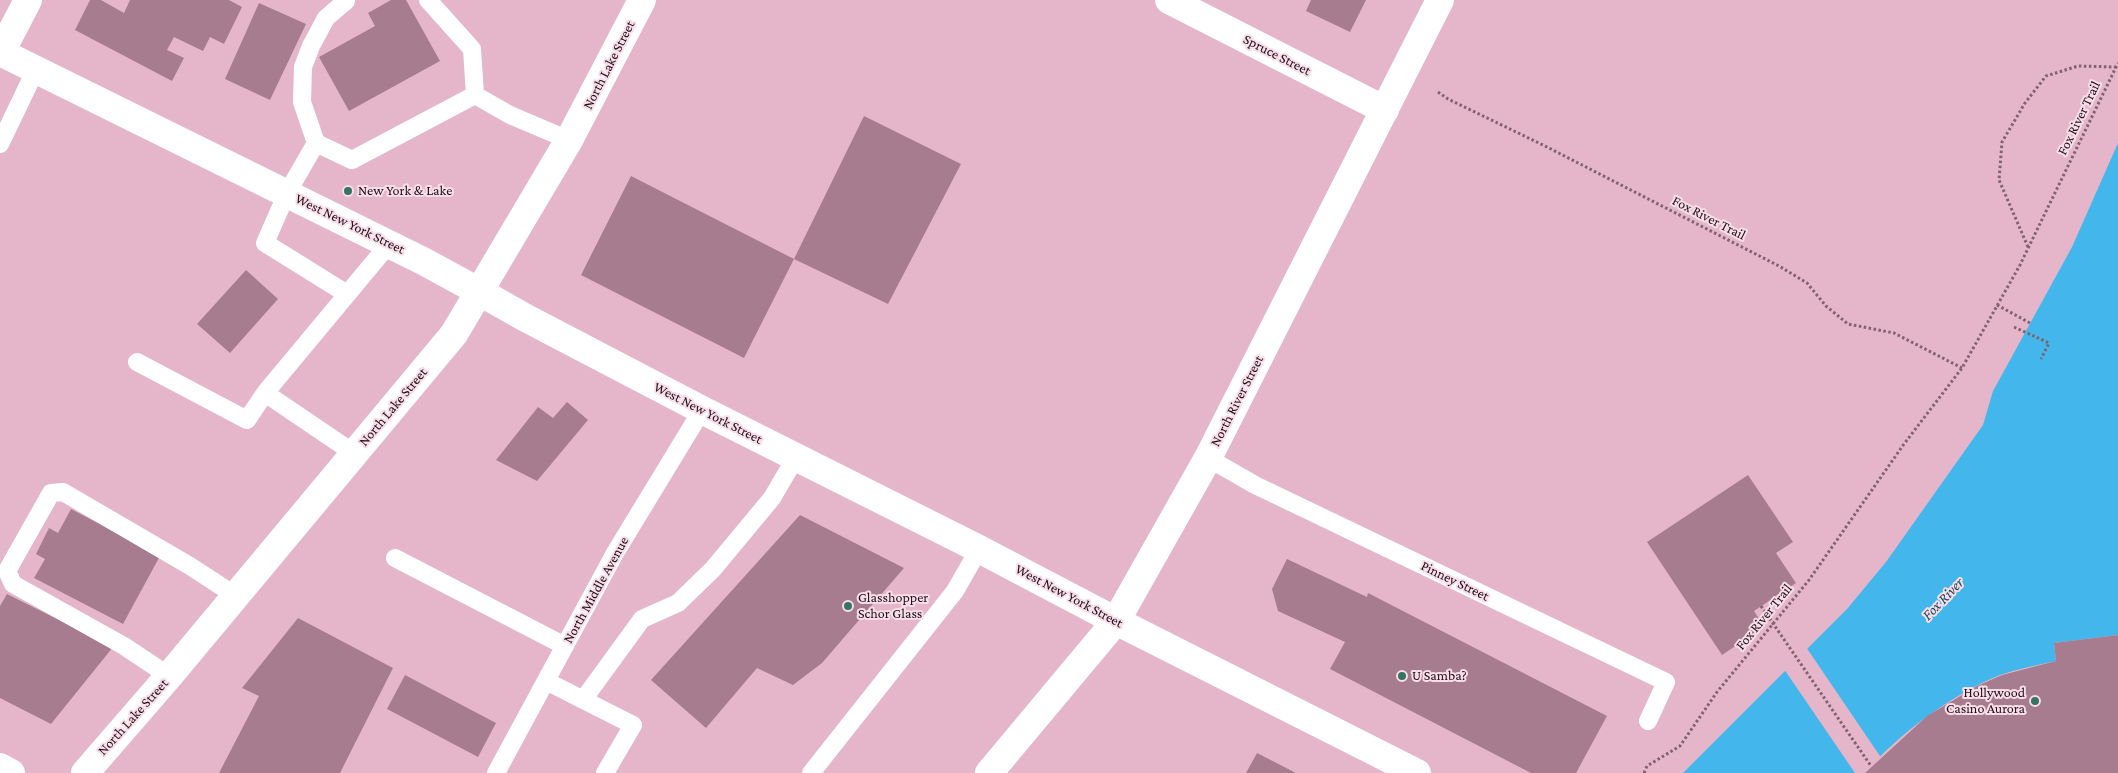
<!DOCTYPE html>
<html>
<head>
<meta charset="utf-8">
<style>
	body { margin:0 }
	canvas { display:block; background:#e5b6c9 }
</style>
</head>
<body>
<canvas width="2118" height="773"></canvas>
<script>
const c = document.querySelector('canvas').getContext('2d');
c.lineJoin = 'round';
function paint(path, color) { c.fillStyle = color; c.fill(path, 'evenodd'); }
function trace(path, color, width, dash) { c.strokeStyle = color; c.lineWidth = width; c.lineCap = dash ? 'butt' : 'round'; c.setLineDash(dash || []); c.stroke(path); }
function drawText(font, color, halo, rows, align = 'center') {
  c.font = font + ' "Crimson Pro",serif'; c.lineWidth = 4; c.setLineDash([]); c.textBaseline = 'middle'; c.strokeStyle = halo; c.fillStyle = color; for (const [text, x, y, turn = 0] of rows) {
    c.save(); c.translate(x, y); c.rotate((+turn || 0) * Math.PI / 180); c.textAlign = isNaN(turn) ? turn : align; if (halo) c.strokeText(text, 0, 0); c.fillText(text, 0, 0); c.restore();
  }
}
const water = new Path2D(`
	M2118 143V635L2054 643 2056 661C2038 665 2018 669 2000 675 1953 694 1898 734 1865 773H1683L1847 609 1886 562 1983 425 1993 391 2072 247Z`);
const pier = new Path2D(`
	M1806 647 1882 759 1866 773H1855L1784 669Z`);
const building = new Path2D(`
	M90 0H101L124 13 130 0H229L242 7 224 44 210 37 203 51 174 37 167 50 184 58 172 81 75 30Z
	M391 0H406L440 61 349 111 319 57 375 26 368 13Z
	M1311 0H1366L1350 32 1306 11Z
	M259 3 306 24 270 100 225 79Z
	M864 116 961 164 888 304 794 259Z
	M631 176 794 259 744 358 581 275Z
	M246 270 278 299 230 353 197 324Z
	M567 402 588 420 537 481 496 460 538 407 553 418Z
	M1748 475 1793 542 1776 553 1796 583 1754 611 1764 627 1722 655 1647 542Z
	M71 509 160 556 123 624 34 578 45 559 36 554 49 528 58 533Z
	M800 515 904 568 822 663 793 685 757 668 706 728 651 680Z
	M1287 559 1367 597 1368 593 1607 716 1576 773H1531L1330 669 1345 642 1278 611 1272 589Z
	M7 594 113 647 51 724 0 698V606Z
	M298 618 393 668 340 773H219L259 696 242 688Z
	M2118 635V773H1865L1927 716 1977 686 2002 675 2056 661 2054 643Z
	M405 675 496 723 478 757 387 709Z
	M1257 753 1296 773H1246Z`);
const path = new Path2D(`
	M1438 92 1448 99 1545 146 1779 266 1807 283 1826 306 1848 324 1894 333 1962 368
	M2028 247 1999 180 2002 142 2025 103 2046 76 2078 66 2116 67
	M1997 305 2030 323
	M2014 327 2049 343 2041 359
	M1761 606 1871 766
	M1644 773 1647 766 1680 746 1717 692 1809 580 1904 444 1962 368 2020 265 2118 63`);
const service = new Path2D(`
	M428 0 472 49 475 95 510 115 569 140
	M346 1 326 18 311 46 303 67 302 102 316 143 287 193 265 243 347 294
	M316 143 352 160 475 95
	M0 144 36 69
	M137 362 247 420 265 393 355 454
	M265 393 389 244
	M1208 458 1255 485 1666 682 1648 721
	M395 558 565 646
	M169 676 124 646 13 584 7 571 51 493 63 492 190 566 236 596
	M546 681 633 725 605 773
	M583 700 642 619 678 603 713 569 772 498 796 457
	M496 773 615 553 702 410
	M811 773 955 591 979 549`);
const minor = new Path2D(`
	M1169 0 1385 110
	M0 52 423 261 480 292
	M1 52 28 0
	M989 773 1116 621 1208 458 1440 0`);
const primary = new Path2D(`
	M480 292 524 317 702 410 979 549 1116 621 1417 773
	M0 767 11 773
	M85 773 169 676 454 334 569 140 642 0`);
const markers = [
	[348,191,5,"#347461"],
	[848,606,5,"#347461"],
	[1402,676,5,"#347461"],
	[2035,701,5,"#347461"]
];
const streetNames = [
	["Spruce Street",1277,55,27],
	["North Lake Street",609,65,-63],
	["Fox River Trail",2079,118,-64],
	["Fox River Trail",1709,218,27],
	["West New York Street",350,224,26],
	["North River Street",1237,401,-63],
	["North Lake Street",393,407,-50],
	["West New York Street",708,413,27],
	["Pinney Street",1455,581,26],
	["North Middle Avenue",596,590,-61],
	["West New York Street",1069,596,28],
	["Fox River Trail",1764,617,-51],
	["North Lake Street",133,717,-48]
];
const poiNames = [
	["New York & Lake",358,191],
	["Glasshopper",858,598],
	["Schor Glass",858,614],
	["U Samba?",1412,676],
	["Hollywood",2025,693,"right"],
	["Casino Aurora",2025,709,"right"]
];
const waterNames = [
	["Fox River",1943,599,-46]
];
paint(water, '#43b7eb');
paint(pier, '#e5b6c9');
paint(building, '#a87c8f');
trace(path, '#81626f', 3, [2.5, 2.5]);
trace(service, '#fff', 18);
trace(minor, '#fff', 28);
trace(primary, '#fff', 28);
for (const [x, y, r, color] of markers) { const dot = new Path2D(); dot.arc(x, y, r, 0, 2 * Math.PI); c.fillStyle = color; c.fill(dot); trace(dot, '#f7dee8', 2); }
drawText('14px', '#200f17', '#f7dee8', streetNames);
drawText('14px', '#200f17', '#f7dee8', poiNames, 'left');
drawText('italic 15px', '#15455b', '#f7dee8', waterNames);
</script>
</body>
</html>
